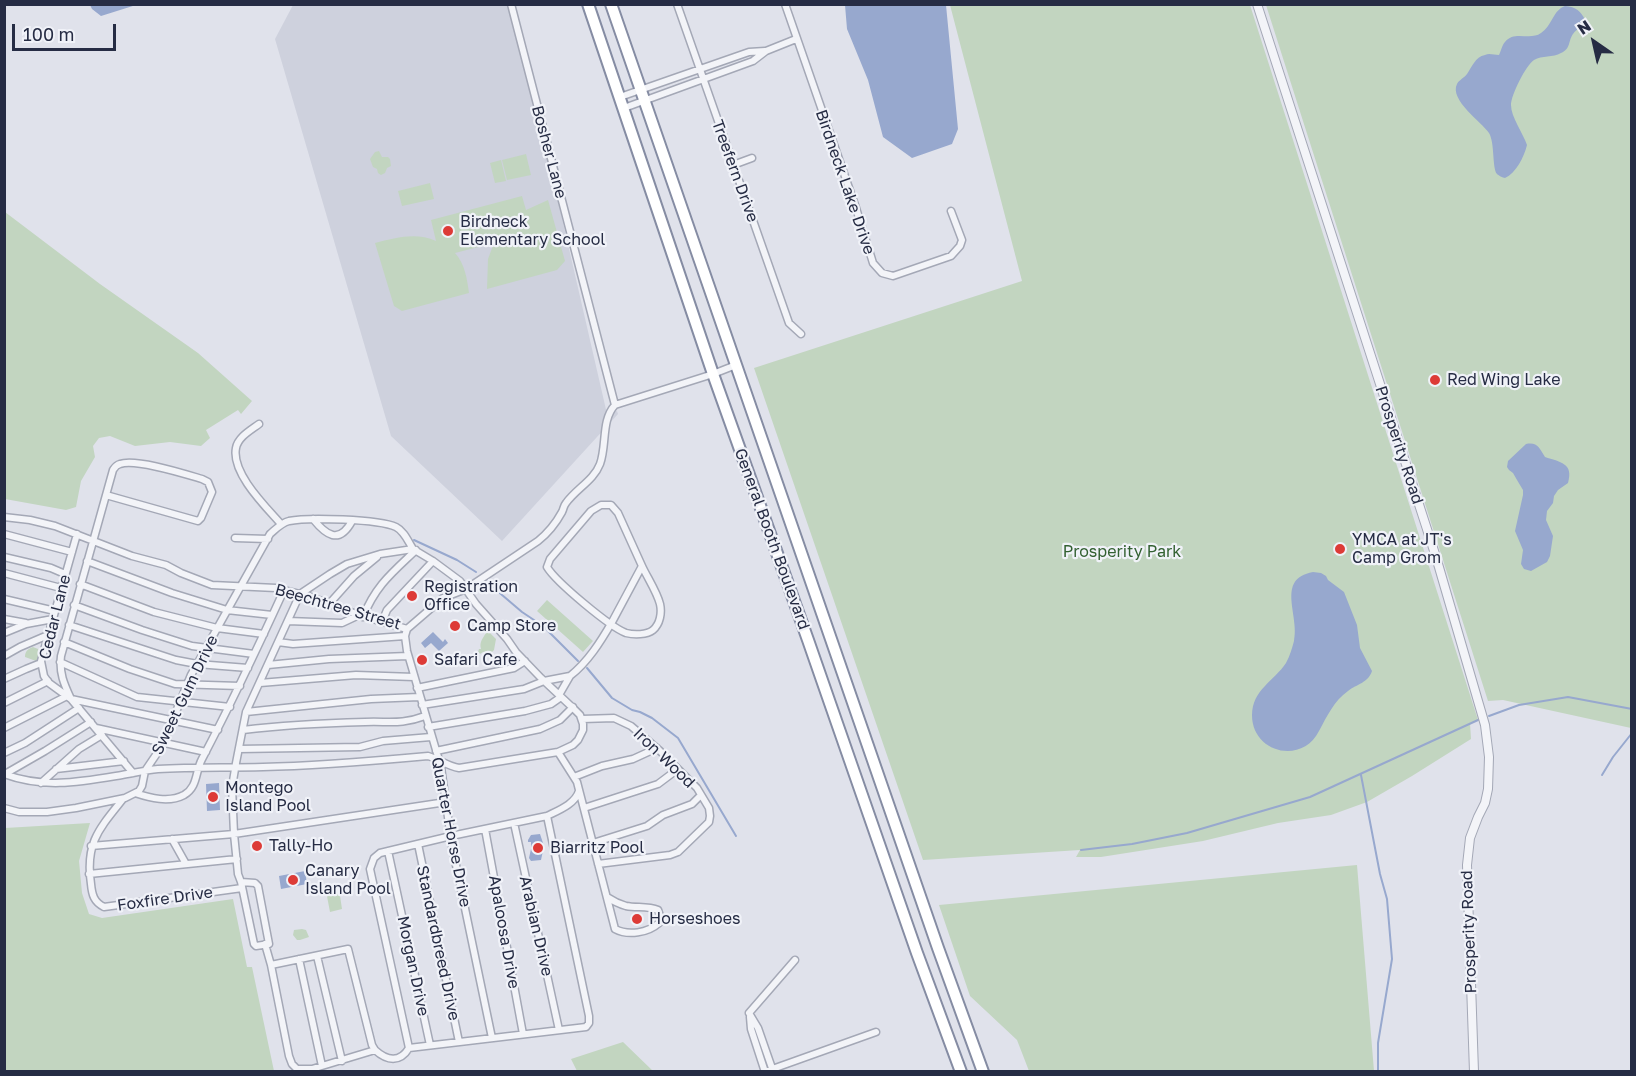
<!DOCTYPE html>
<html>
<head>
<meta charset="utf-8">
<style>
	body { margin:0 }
	#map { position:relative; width:1636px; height:1076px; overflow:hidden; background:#e0e2eb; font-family:"Golos Text",sans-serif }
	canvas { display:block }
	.frame { position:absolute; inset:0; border:6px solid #262c44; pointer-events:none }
	.north { position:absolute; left:1564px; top:12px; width:60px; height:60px; -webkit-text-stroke:4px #f0f2f8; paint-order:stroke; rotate:326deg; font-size:16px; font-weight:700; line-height:24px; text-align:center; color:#262c44 }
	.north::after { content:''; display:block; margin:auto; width:21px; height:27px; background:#262c44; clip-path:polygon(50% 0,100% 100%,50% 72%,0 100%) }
	.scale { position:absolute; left:12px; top:24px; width:104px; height:27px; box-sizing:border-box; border:3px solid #262c44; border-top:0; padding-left:8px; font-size:18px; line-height:21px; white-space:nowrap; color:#262c44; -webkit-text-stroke:4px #f0f2f8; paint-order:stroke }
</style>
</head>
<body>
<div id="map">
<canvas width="1636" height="1076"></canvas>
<div class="frame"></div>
<div class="north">N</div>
<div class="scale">100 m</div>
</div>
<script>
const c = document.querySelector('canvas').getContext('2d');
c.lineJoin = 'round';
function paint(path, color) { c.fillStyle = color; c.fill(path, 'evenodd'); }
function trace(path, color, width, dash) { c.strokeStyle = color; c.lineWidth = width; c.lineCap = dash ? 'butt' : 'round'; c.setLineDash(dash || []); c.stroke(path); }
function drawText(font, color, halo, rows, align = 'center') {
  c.font = font + ' "Golos Text",sans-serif'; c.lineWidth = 4.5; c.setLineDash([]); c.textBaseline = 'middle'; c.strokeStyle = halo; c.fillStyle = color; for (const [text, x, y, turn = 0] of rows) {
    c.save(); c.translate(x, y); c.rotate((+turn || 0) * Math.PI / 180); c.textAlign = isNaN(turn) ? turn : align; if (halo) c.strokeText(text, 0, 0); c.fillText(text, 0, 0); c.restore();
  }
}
const built = new Path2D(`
	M293 5H513L607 414 617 411 618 414 502 541 391 436 275 39Z`);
const green = new Path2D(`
	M950 5H1250L1478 720 1470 723 1471 739 1412 776 1367 802 1331 815 1278 823 1203 841 1101 857H1076L1080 850 923 860 754 368 1022 281Z
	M1266 5H1631V728L1503 700 1488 701Z
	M379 151 382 157H388L390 159 391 166 387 168 385 173 381 175 378 173 377 169 373 167 370 159 375 152Z
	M526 154 531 175 507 180 502 160Z
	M501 160 506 181 495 183 490 163Z
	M430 183 434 199 402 206 398 191Z
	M522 196 526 210 548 200 565 261 557 270 487 289 488 259 494 243 455 253C465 264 467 279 469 293L402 311 394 306 375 243C395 238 416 232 436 241L431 220Z
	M5 212 100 284 198 353 252 401 241 414 238 410 206 430 210 438 201 446 170 442 135 446 110 436 99 438 93 446 95 457 81 481 76 507 66 510 5 499Z
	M547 600 593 641 583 652 537 611Z
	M489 632 496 639 494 650 490 654 483 652 480 654 478 652 479 649H481C479 642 483 638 486 633Z
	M33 647 38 649 40 652 38 660 36 661 25 657C25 651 28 649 33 647Z
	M90 823 79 861 82 893 89 914 102 918 233 899 247 967H252L274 1071H5V828Z
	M1357 865 1374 1071H1029L1017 1040 970 996 939 905Z
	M339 889 342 909 330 912 326 891Z
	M302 929 306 930 309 937 300 940H297L293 935 294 930Z
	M623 1042 653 1071H577L571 1059Z`);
const water = new Path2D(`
	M90 5V4L136 5 101 16 92 9Z
	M845 5H946L958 129 952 144 912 158 883 137 868 80 847 29Z
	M1565 6C1576 7 1581 11 1585 20 1582 28 1577 28 1573 34 1568 41 1571 49 1561 53 1553 58 1542 55 1534 60 1526 65 1511 95 1511 105 1511 117 1523 133 1527 145 1524 157 1516 173 1505 178 1503 178 1498 175 1497 174 1492 168 1495 143 1489 133 1482 122 1449 100 1457 84 1459 80 1464 78 1467 74 1472 67 1475 57 1485 55 1489 53 1494 55 1499 55 1501 51 1502 45 1505 42 1514 30 1530 41 1541 33 1552 26 1553 10 1565 6Z
	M1526 444C1538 442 1539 448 1545 457 1560 462 1574 463 1568 483L1558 490 1554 496 1553 503 1547 511 1546 520 1553 536 1550 556 1547 562 1531 571 1524 569 1521 564 1523 550 1515 531 1523 495V490L1517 480 1513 473 1509 470 1507 467 1508 461Z
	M1313 572 1321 573 1326 576 1328 580 1344 592 1357 625 1360 648 1372 671C1368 683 1357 684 1348 691 1334 701 1327 716 1319 731 1302 765 1252 753 1252 715 1252 690 1274 681 1286 663 1290 656 1292 648 1294 641 1300 615 1275 579 1313 572Z
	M433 632 443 642 445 639 448 643 439 651 431 643 425 648 421 643Z
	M219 783 220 810 207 811 206 784Z
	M540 834 544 846 541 860 531 861 529 858 531 849V842H528V840L531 835Z
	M305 871 307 884 281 889 279 876Z`);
const stream = new Path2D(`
	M414 540 457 560 476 572
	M488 583 522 612 543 626 578 661
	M587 668 612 698 632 710 640 712 652 718 678 738 736 836
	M1489 716 1519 705 1568 697 1632 709
	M1361 775 1380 874 1387 899 1392 959 1378 1043V1072
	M1602 775 1613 757 1632 733
	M1081 850 1132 844 1187 833 1310 797 1478 720`);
const minor = new Path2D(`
	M511 4 615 405
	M677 4 789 323 801 334
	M785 4 856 208 873 263 882 273 893 276 951 256 960 246 962 240 951 211
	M620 97 749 52 765 51
	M624 108 753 61 766 51 796 39
	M733 165 752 158
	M259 424C251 430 238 437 236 448 231 473 266 507 281 524
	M106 495 198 521 201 518 212 492 208 482 202 479C185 474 135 458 120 464 116 465 115 467 113 470L61 656C59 673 64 684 71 699L218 730
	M4 517 30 520 55 526 132 556 166 565 181 573 212 585 276 588 308 596 359 615 407 629
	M313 519C326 535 339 545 352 521
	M4 534 72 552
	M77 534 41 661 44 676 49 683 71 699 133 773
	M235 538 268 539
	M4 557 51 568 65 574
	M87 561 172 593 227 610 272 615
	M4 573 61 588
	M80 584 154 612 217 628 264 634
	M4 599 55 611
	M329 604 354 576 377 557
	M74 605 142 630 192 646 254 654
	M363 617C376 585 392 573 416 550
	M4 619 26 623
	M288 621 342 623 359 615
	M382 622 387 610 433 561
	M69 625 176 660 197 664 248 668
	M407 629 443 598 466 589 538 541C548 533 556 523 562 512 564 508 563 507 566 503 576 489 594 480 600 464 607 445 601 420 615 405L713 374 736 365
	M407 629 405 636 407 651 441 767 452 846 492 1038
	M4 633 26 624 53 619
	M64 642 130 669 175 684 240 686
	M278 642 293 644 405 636
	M4 656 20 647 48 635
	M60 662 137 697 230 707
	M268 665 329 659 408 656
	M570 676C588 662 601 641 612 622L642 566 618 513 611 505H601L591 511 550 559 547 567C556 582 610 627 626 633 634 635 647 635 653 630 660 624 662 613 660 604 657 592 647 577 642 566
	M4 679 26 669 41 663
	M260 683 356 675 414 677
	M417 688 514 668 525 661
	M4 703 48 681
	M422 705 524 689 544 681 570 676 559 695
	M246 712 371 699 419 697
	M582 719 614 718 631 726 660 751 697 788 709 808 710 816 709 822 678 852 670 855 598 864
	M428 727 525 711 551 704 561 697
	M4 728 67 696
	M96 728 206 752
	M243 730C283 725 324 723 365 722 389 721 401 725 425 716
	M239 749 360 747 383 741 431 737
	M436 751 540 729 560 720 573 707
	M558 752 577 782 615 929C628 936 648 933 659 923L660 916 658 910C648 906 637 908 626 906 619 904 613 901 607 897
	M4 753 25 743 79 708
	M56 769 124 761
	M4 774C45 789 80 782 122 775 134 773 146 770 158 769 193 767 228 768 263 767 318 766 373 761 428 756 439 759 447 766 459 768L558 752 573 745 578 740 583 730V724L580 715 574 709 541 678 516 652 507 639 476 604 460 581 433 561 413 549 380 554 347 564 330 574 300 594 246 712 236 763 232 787 234 834 238 874 241 882
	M5 774 45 751 91 722
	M574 777 602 766 633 759 657 748
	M41 783 79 749 102 735
	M135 793C150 798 169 803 184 795 198 787 195 772 202 759 231 704 258 647 284 590
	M123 799C99 829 85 843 91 884 92 895 94 902 104 907L242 888
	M4 808 19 812H47L76 808 125 798 139 791 142 786 145 771 162 746 191 675 270 534C276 529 281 523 289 521 307 517 379 519 396 527 404 531 408 541 413 549
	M584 808 658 784 678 769
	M547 816C559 810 575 804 579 791
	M514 823 559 1030
	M485 829 523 1034
	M172 839 186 864
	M593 843 647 826 663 815 692 804 701 795
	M418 844 459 1042
	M91 846 234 834 446 802
	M388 851 430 1045
	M89 874 237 859
	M241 882 255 883 258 886 269 944 256 946 254 944Z
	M265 944 271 965 289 1056 292 1064 297 1069H312L375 1050 372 1045 348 949 271 965
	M317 956 342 1061
	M299 959 322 1066
	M749 1013 795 960
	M749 1013 758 1028 773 1071
	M750 1017 751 1029 765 1072
	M375 1050C387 1061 400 1063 409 1048L370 869 374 858 380 853 451 836 547 816 589 1016V1023L586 1027 409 1048
	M764 1072 876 1032`);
const tertiary = new Path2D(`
	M1257 4 1436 557 1485 725 1489 757 1488 789 1485 803 1478 817 1470 838 1467 865 1474 1072`);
const trunk = new Path2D(`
	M588 4 713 374 808 640 917 953 961 1072
	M611 4 938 948 983 1072`);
const markers = [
	[448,231,6,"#dd3b37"],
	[1435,380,6,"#dd3b37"],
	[1340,549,6,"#dd3b37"],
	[412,596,6,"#dd3b37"],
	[455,626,6,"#dd3b37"],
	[422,660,6,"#dd3b37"],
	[213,797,6,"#dd3b37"],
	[257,846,6,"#dd3b37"],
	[538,848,6,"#dd3b37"],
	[293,880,6,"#dd3b37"],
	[637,919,6,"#dd3b37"]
];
const streetNames = [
	["Bosher Lane",549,152,75],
	["Treefern Drive",735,171,70],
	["Birdneck Lake Drive",845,182,71],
	["Prosperity Road",1399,445,72],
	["General Booth Boulevard",772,539,70],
	["Beechtree Street",338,607,16],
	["Cedar Lane",55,617,-76],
	["Sweet Gum Drive",185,695,-64],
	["Iron Wood",664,758,44],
	["Quarter Horse Drive",451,832,79],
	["Foxfire Drive",165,899,-8],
	["Arabian Drive",536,926,77],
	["Apaloosa Drive",504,932,80],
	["Prosperity Road",1469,932,-92],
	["Standardbreed Drive",438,943,78],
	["Morgan Drive",413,966,78]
];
const poiNames = [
	["Birdneck",460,222],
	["Elementary School",460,240],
	["Red Wing Lake",1447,380],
	["YMCA at JT's",1352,540],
	["Camp Grom",1352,558],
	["Registration",424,587],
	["Office",424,605],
	["Camp Store",467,626],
	["Safari Cafe",434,660],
	["Montego",225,788],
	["Island Pool",225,806],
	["Tally-Ho",269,846],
	["Biarritz Pool",550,848],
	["Canary",305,871],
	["Island Pool",305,889],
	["Horseshoes",649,919]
];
const parkNames = [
	["Prosperity Park",1122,552]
];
paint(built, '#ced1dd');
paint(green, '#c2d5c0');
paint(water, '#97a8ce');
trace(stream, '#97a8ce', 2);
trace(minor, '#a4a8b6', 9);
trace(tertiary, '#a4a8b6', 10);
trace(trunk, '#858ca3', 14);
trace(minor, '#f3f4f8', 6);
trace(tertiary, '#f3f4f8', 8);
trace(trunk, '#fff', 10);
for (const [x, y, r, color] of markers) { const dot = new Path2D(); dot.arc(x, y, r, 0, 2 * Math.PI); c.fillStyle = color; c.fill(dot); trace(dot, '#f0f2f8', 2); }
drawText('16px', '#262c44', '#f0f2f8', streetNames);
drawText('16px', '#262c44', '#f0f2f8', poiNames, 'left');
drawText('16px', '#336132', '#f0f2f8', parkNames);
</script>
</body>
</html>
